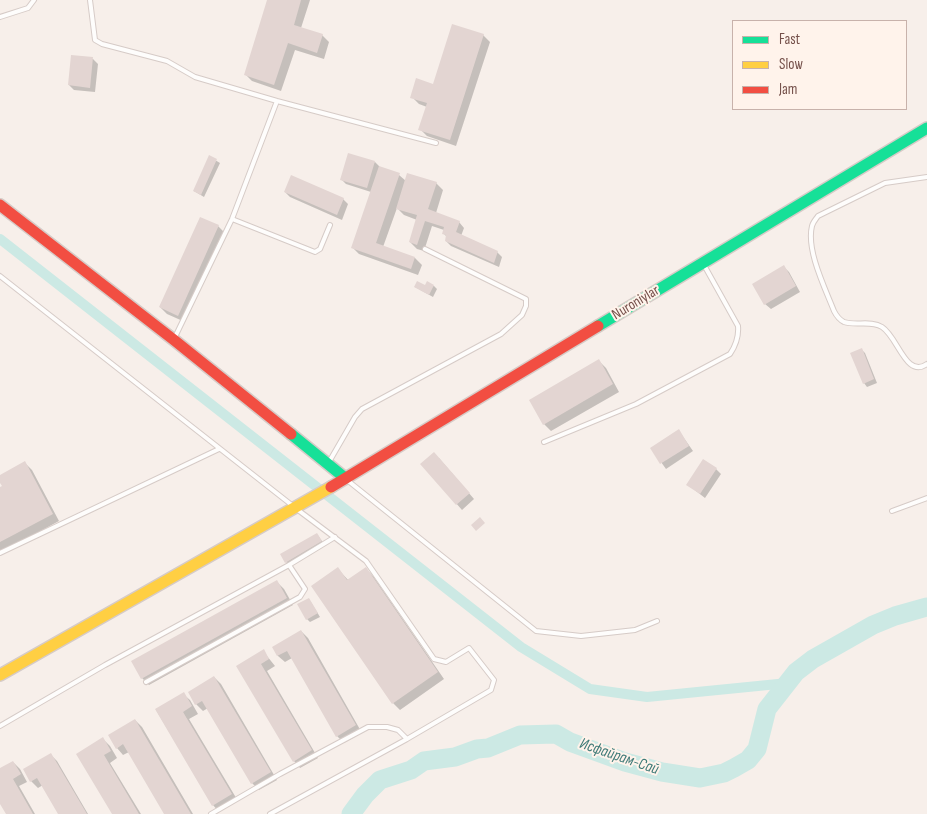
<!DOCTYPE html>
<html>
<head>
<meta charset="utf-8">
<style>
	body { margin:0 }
	#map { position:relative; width:927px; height:814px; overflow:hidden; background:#f7efea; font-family:"Sofia Sans Condensed",sans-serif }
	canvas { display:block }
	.legend { position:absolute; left:732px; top:20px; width:175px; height:90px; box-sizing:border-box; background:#fff3eb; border:1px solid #c8b2ab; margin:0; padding:6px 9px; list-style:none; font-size:15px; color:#75504a }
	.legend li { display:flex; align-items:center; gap:10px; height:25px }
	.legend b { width:25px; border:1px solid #c8b2ab }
</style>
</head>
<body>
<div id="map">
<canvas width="927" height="814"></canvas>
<ul class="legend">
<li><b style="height:6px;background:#16e098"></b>Fast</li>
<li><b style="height:6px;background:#ffcf43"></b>Slow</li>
<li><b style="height:6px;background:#f24e42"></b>Jam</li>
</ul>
</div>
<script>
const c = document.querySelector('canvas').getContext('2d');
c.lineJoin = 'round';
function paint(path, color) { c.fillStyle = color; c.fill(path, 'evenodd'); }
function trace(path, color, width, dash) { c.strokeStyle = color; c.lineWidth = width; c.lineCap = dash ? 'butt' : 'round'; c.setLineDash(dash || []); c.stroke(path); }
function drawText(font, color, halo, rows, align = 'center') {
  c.font = font + ' "Sofia Sans Condensed",sans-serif'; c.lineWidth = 4; c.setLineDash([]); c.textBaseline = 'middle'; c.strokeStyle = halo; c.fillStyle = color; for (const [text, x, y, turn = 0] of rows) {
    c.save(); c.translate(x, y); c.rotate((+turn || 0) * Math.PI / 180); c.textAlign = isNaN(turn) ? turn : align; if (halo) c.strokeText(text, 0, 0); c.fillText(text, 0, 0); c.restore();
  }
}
const shadow = new Path2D(`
	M269 0H310L301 28 322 35 329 42 324 59 295 50 281 91 252 81 245 74Z
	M483 35 490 42 456 146 427 136 420 129 427 107 419 104 412 97 434 85Z
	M72 56 93 59 98 64 95 92 74 90 69 85Z
	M210 157 220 163 204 197 194 191Z
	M375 162 380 167 399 175 406 181 436 183 443 190 436 213 459 222 464 228 461 236 497 252 502 257 499 267 451 246 446 241 447 237 443 233 444 230 432 226 424 251 417 249 410 242 417 220 404 215 397 208 383 247 415 258 422 265 418 275 359 254 352 247 371 192 346 184 341 179Z
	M285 192 343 199 348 204 342 220 290 197Z
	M201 218 218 226 225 233 185 322 167 314 160 307Z
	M784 267 789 272 800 292 771 309 765 304 754 284Z
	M434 286 437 289 433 297 415 287Z
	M862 350 865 353 877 383 867 387 864 383Z
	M599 361 606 368 619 392 551 431 544 424Z
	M679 431 693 451 666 469 651 448Z
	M439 458 474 499 462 510 422 464Z
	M25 463 32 470 59 521 0 553V489L4 487 0 476Z
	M716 469 721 474 705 498 688 485Z
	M317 534 324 544 289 565 286 562Z
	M338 569 349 581 366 569 373 576 444 679 400 710 393 703Z
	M277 582 284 589 293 605 149 685 142 678Z
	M309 599 320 617 310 622 307 619Z
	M301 631 308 638 362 733 344 743 337 736 292 658 285 662 278 656 274 647Z
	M263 651 275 666 267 671 318 758 300 768 294 761 238 666Z
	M214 677 221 684 277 780 259 790 252 783 208 708 203 711 196 704Z
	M183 694 190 700 198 714 189 719 238 801 219 812 213 805 156 710Z
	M135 720 142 727 193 814H166L129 752 123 755 117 748Z
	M103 739 110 746 117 758 110 763 141 814H114L78 754Z
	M50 754 57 761 88 814H60L43 785 38 788 31 781Z
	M13 762 20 769 27 782 19 786 35 814H8L0 801V770Z`);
const canal = new Path2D(`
	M0 239 521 647 590 689 647 697 788 683`);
const river = new Path2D(`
	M351 814 365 795 380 780 411 770 424 761 455 757 477 749 488 748 520 735 556 734 570 742 625 762 662 772 700 778 724 773 734 768 748 760 757 749 767 709 796 672 813 659 873 625 895 616 927 607`);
const building = new Path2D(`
	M267 0H301L294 25 323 34 317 53 288 43 274 85 244 75Z
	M452 24 484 34 450 140 418 130 427 103 410 98 416 78 433 84Z
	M71 55 93 57 90 88 68 85Z
	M348 153 375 161 367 188 340 180Z
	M209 155 217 159 201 195 193 191Z
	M379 166 400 173 376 243 415 257 411 269 351 248Z
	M407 173 437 182 428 209 460 221 456 232 498 251 494 263 445 241 446 235 442 234 444 227 425 221 417 245 409 242 417 215 396 209Z
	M291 175 344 198 337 215 284 192Z
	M200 217 219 225 178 316 159 307Z
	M784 265 796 286 764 305 752 284Z
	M417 281 425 285 427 281 434 285 429 295 414 287Z
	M862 348 874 379 863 384 850 353Z
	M599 359 613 384 543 425 529 400Z
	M679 429 689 446 660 464 650 448Z
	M434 452 470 493 456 505 420 464Z
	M703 459 717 468 700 494 686 485Z
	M25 461 53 514 0 542V487L2 486 0 483V475Z
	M480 517 485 523 476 531 471 525Z
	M317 533 322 541 285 563 280 554Z
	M338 567 347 580 366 567 438 672 392 704 311 586Z
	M277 580 287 598 141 679 131 661Z
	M309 598 318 613 306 620 297 604Z
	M301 630 356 725 336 737 287 651 277 656 272 647Z
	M264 649 269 659 261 664 312 750 293 762 236 666Z
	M214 676 271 772 251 784 202 701 195 705 188 692Z
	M184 692 192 706 183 712 232 794 212 806 155 709Z
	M135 719 191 814H164L123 744 116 749 108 735Z
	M103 737 111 751 104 755 139 814H112L76 754Z
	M51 753 87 814H58L37 778 30 782 23 769Z
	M13 761 21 774 13 779 33 814H6L0 804V768Z`);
const lane = new Path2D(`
	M90 0 95 40 102 44 167 61 195 77 277 101 436 143
	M0 17 28 8 34 0
	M927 177 885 183 818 216C816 219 813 222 812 226 806 250 825 288 834 311 836 315 840 320 844 322 856 326 871 320 882 327 898 337 906 379 927 364
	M232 219 315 252 320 249 330 225
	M0 276 293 506
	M175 337 232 219 277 101
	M544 442 636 404 730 354C736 345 739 337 738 326L704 265
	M329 462 355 417 362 409 501 334 522 315 526 306V299L425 249
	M347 480 536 631 581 636 635 630 657 621
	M892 511 927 498
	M0 553 219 449
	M146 682 300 597 305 589 289 565
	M0 726 105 665 289 565 335 537
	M211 814 280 774 368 727H387L398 730 407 739
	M270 814 407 739 491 690 494 680 469 648 446 662 434 659 366 561 298 510`);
const fast = new Path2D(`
	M598 326 927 128
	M291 434 345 478`);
const slow = new Path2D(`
	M0 675 331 487`);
const jam = new Path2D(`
	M0 205 174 340 291 434
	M331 487 598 326`);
const streetNames = [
	["Nuroniylar",636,303,-31]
];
const waterNames = [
	["Исфайрам-Сай",619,757,19]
];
paint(shadow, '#0003');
trace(canal, '#cce9e4', 10);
trace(river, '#cce9e4', 19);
paint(building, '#e3d5d2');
trace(lane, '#d6cbc7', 6);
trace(fast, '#d6cbc7', 14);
trace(slow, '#d6cbc7', 14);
trace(jam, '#d6cbc7', 14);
trace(lane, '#fefdfc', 4);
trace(fast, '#16e098', 11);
trace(slow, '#ffcf43', 11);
trace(jam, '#f24e42', 11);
drawText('15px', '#75504a', '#fff3eb', streetNames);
drawText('italic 16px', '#3e7a77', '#fff3eb', waterNames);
</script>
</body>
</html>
